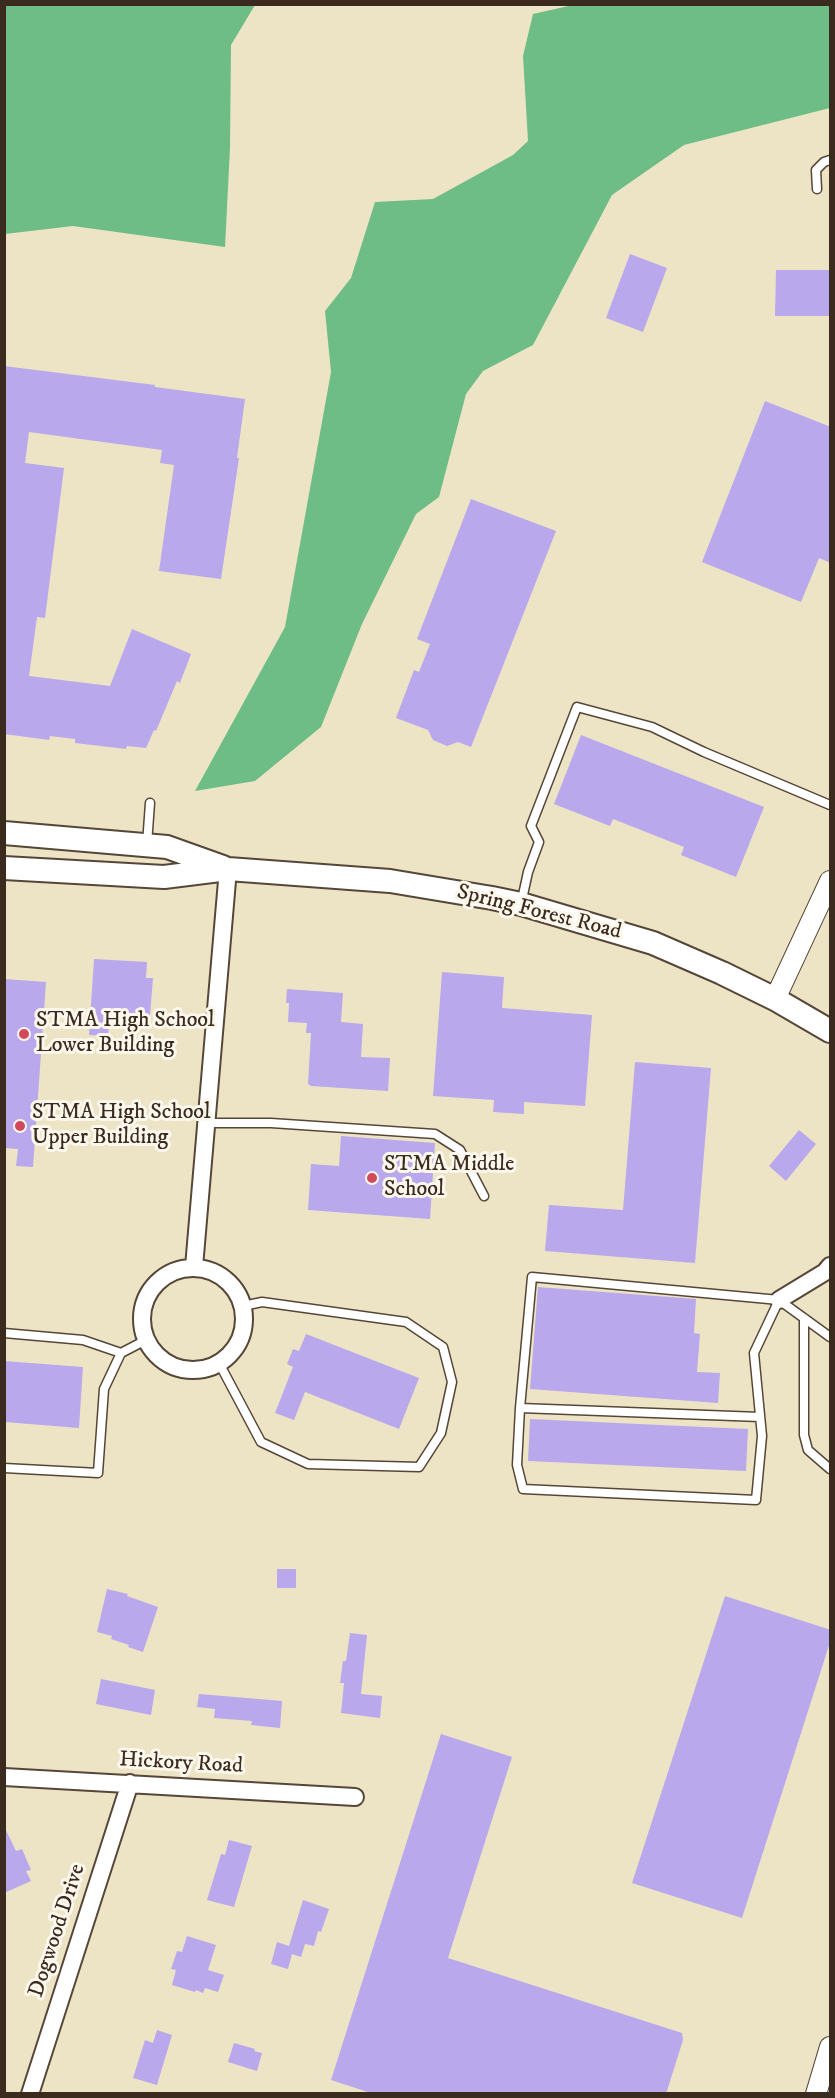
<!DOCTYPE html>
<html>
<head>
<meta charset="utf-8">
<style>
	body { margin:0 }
	#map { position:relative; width:835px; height:2098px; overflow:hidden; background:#ede4c6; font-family:"IM FELL DW Pica",serif }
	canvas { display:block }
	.frame { position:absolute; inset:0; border:6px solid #3b2a1e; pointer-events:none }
</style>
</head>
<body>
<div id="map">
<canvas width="835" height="2098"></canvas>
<div class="frame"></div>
</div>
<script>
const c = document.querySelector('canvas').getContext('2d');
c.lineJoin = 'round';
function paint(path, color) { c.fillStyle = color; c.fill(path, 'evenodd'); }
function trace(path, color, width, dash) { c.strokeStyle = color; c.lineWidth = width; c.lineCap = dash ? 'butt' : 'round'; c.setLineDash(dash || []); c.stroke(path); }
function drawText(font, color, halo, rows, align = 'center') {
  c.font = font + ' "IM FELL DW Pica",serif'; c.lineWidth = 6; c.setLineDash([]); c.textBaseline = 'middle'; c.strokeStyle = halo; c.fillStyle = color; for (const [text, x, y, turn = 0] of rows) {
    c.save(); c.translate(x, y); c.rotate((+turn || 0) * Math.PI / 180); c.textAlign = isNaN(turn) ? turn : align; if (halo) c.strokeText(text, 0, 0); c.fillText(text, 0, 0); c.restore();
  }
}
const forest = new Path2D(`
	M4 5H255L231 45 230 148 225 247 73 226 5 234Z
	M573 5H830V108L684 145 612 195 533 345 483 371 466 394 439 497 416 514 362 624 321 727 255 781 195 791 285 627 331 372 325 311 351 278 375 202 433 199 513 155 528 141 523 56 533 14Z`);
const building = new Path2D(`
	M630 254 667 268 643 332 606 318Z
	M776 270H831V316H775Z
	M4 366 155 385V387L245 399 237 458H239L221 579 159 571 174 465 160 463 162 450 29 432 25 463 64 468 45 618 37 617 29 676 110 686 132 629 191 654 180 683 177 681 156 731 154 730 146 748 127 746 126 749 75 743V739L50 736 49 740 4 734Z
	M765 401 831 427V563L819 558 801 602 702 562Z
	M471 499 556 531 471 747 458 742 447 746 433 740 428 730 396 718 414 670 419 672 430 644 417 639Z
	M581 735 764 807 736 877 681 855 684 847 613 819 610 826 554 804Z
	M94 959 147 962 146 978H153L149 1028 109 1025 108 1036 89 1035Z
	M442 972 504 977 502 1008 592 1015 585 1106 524 1102V1114L493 1112 494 1100 433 1096Z
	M4 979 46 982 33 1167 16 1166 18 1149 4 1148Z
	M287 989 343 993 341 1022 363 1024 361 1057 390 1058 388 1091 311 1086 308 1084 311 1033H306L307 1023 288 1022 289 1003H286Z
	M635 1062 711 1068 695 1263 545 1251 549 1205 623 1210Z
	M799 1130 816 1144 786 1181 769 1166Z
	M341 1136 435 1143 430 1219 308 1210 311 1164 339 1166Z
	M538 1287 696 1299 694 1333 700 1334 697 1372 720 1373 718 1403 530 1389Z
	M306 1334 419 1378 399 1429 305 1392 294 1420 275 1413 293 1367 287 1364 293 1349 299 1351Z
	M4 1361 83 1367 79 1428 4 1422Z
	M530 1419 748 1429 746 1471 528 1461Z
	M277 1569H296V1588H277Z
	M107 1589 128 1594 127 1596 158 1607 143 1652 128 1647 129 1645 111 1639 112 1636 97 1632Z
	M725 1596 831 1630V1639L742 1918 632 1883Z
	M350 1633 367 1635 361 1694 382 1696 380 1718 341 1713 344 1683H340L343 1661H346Z
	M101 1679 155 1690 151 1715 96 1704Z
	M199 1694 282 1701 280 1728 251 1725 252 1721 214 1718 215 1709 197 1707Z
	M441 1734 512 1757 448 1958 682 2033 683 2040 666 2094H374L331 2080Z
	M4 1826 16 1851 22 1849 31 1870 26 1871 31 1881 4 1893Z
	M229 1840 252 1846 234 1907 207 1900 221 1854 225 1855Z
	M303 1900 329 1909 321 1932 318 1931 314 1946 305 1944 301 1957 292 1954 288 1969 271 1964 277 1942 289 1946Z
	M187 1936 216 1945 208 1970 224 1975 218 1992 205 1988 203 1993 196 1990 195 1992 172 1985 176 1970 171 1969 177 1951 182 1952Z
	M157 2030 172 2035 157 2085 133 2078 145 2040 153 2043Z
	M234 2043 255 2049 254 2051 262 2053 257 2071 228 2062Z`);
const service = new Path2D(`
	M817 189 816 170 824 162 830 160
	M147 844 150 803
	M521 904 528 872 539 842 531 826 577 707 652 727 704 752 830 805
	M206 1123H271L435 1134 460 1150 484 1196
	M804 1318V1435L808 1450 830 1469
	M4 1333 83 1340 121 1353 146 1340
	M219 1363 261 1442 308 1464 419 1467 441 1433 452 1382 443 1347 406 1322 262 1302 243 1306
	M520 1408 532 1277 779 1300 830 1337
	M760 1417 520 1408 517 1465 523 1489 756 1500 762 1436 754 1353 779 1300
	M4 1468 98 1473 104 1389 121 1353`);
const minor = new Path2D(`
	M194 1267 228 869
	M142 1319a51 51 0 1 1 102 0a51 51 0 1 1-102 0Z
	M779 1300 825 1272 830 1266
	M4 1777 355 1797
	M30 2094 130 1783`);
const tertiary = new Path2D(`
	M775 999 830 881
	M816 2094 830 2047`);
const secondary = new Path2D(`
	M4 833 167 847 223 867
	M4 868 164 877 228 869 390 881 492 898 521 904 653 943 722 973 775 999 830 1031`);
const markers = [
	[24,1034,6,"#d1495b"],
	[20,1126,6,"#d1495b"],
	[372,1178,6,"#d1495b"]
];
const streetNames = [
	["Spring Forest Road",539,913,14],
	["Hickory Road",181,1764,3],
	["Dogwood Drive",58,1931,-72]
];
const poiNames = [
	["STMA High School",36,1021],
	["Lower Building",36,1046],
	["STMA High School",32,1113],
	["Upper Building",32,1138],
	["STMA Middle",384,1165],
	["School",384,1190]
];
paint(forest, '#6ebd87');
paint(building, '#b9a8ec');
trace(service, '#564637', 11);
trace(minor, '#564637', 20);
trace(tertiary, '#564637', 22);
trace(secondary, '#564637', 26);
trace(service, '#fff', 8);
trace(minor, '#fff', 16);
trace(tertiary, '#fff', 20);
trace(secondary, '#fff', 22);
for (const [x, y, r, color] of markers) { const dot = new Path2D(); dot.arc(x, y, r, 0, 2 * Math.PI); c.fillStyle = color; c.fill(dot); trace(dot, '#fbf7ec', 2); }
drawText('22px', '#3b2a1e', '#fbf7ec', streetNames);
drawText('22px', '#3b2a1e', '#fbf7ec', poiNames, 'left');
</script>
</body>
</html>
